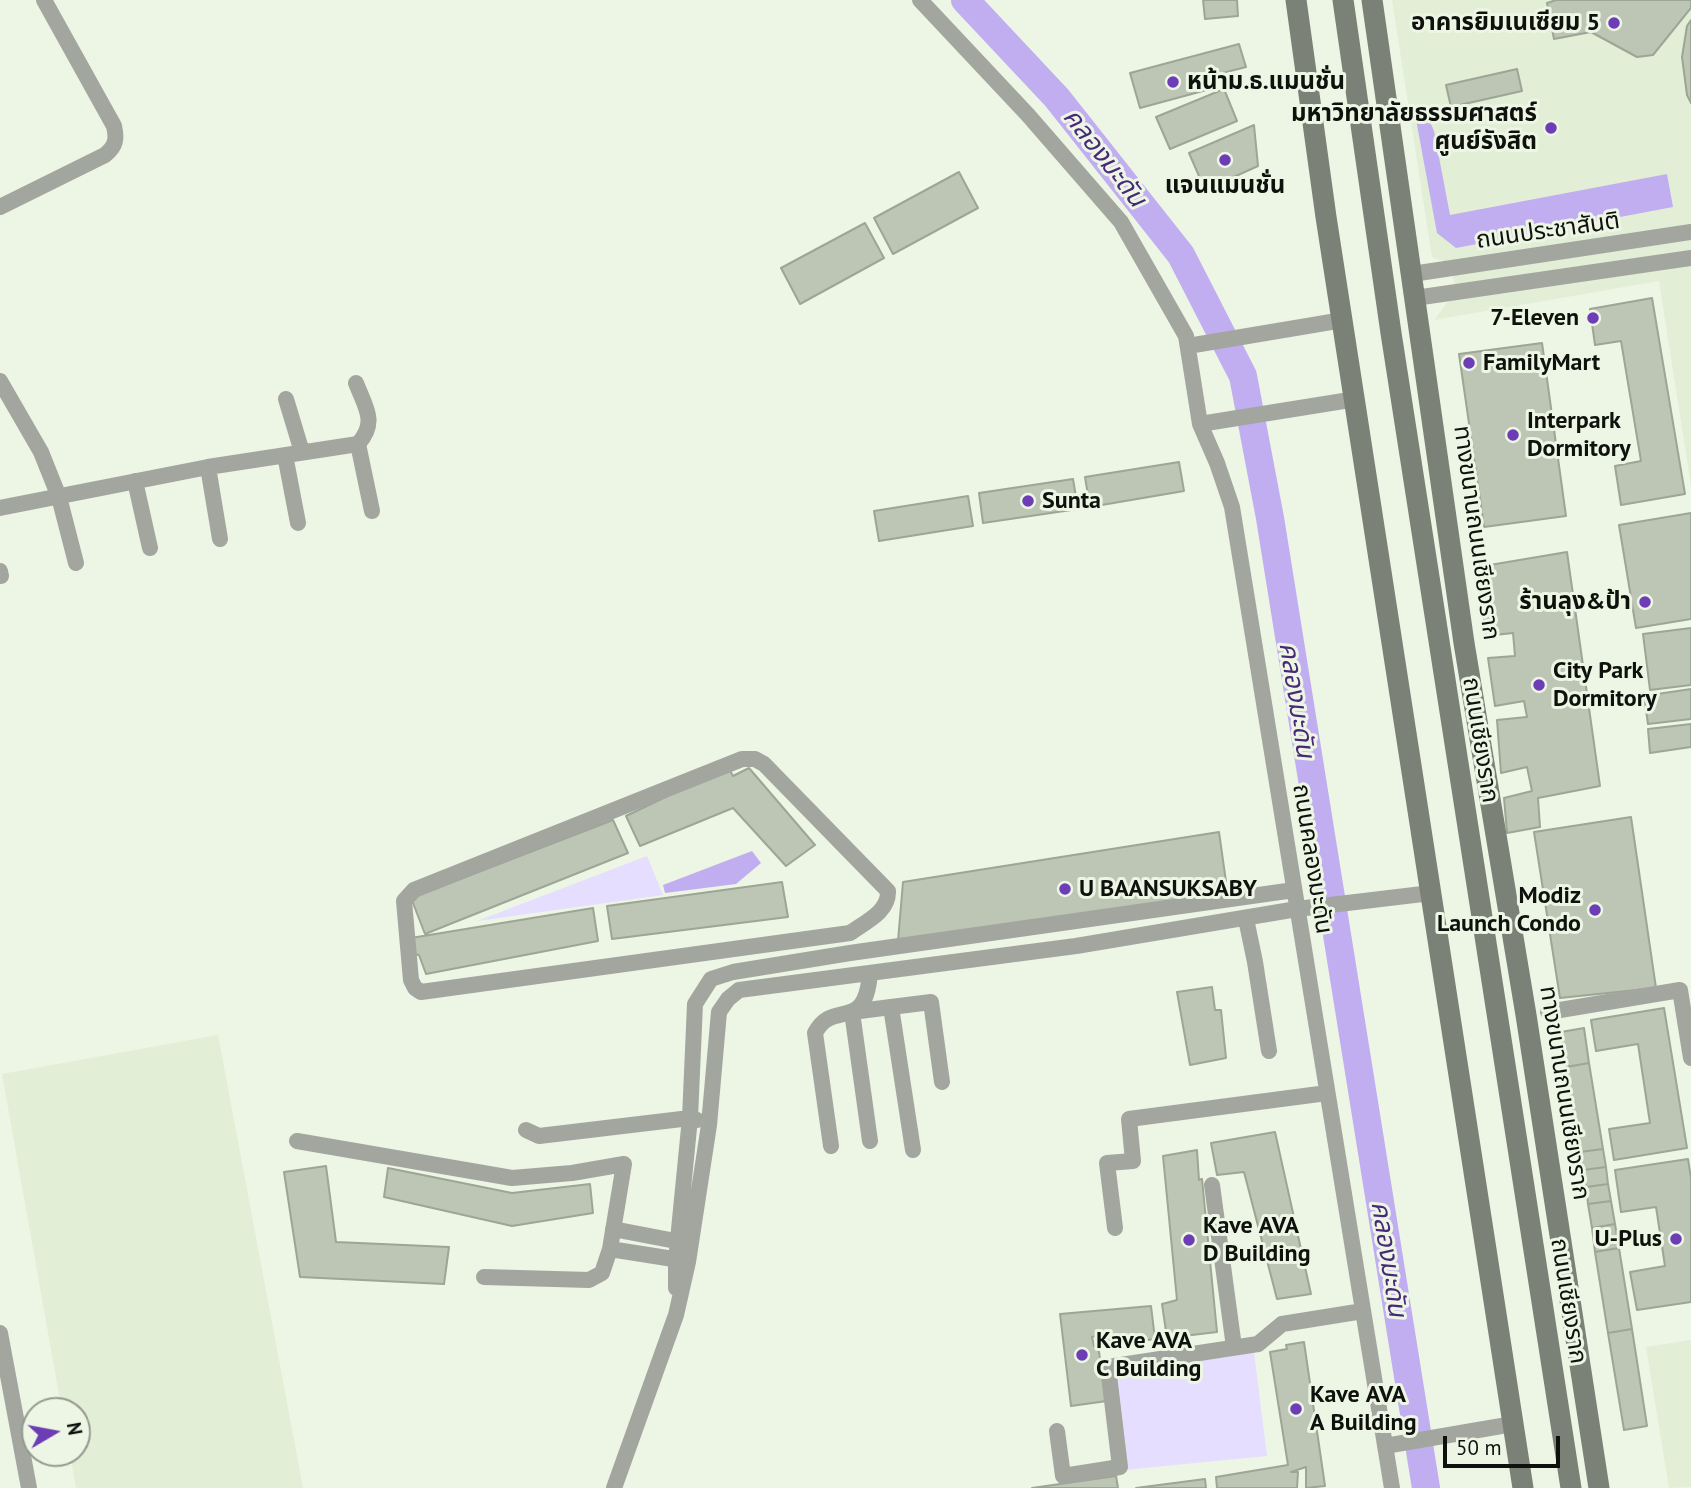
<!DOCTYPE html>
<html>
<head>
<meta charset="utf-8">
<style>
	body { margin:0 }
	#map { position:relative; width:1691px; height:1488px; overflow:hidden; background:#edf5e5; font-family:"PT Sans",sans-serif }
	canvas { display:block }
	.north { position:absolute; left:21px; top:1397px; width:70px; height:70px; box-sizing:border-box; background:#edf5e5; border:2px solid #949a8e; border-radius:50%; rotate:80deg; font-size:19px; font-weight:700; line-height:28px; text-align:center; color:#0e110c }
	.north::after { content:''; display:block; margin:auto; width:24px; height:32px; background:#6c3db4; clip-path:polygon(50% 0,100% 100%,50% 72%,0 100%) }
	.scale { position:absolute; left:1443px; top:1436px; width:117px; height:32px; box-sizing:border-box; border:4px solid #0e110c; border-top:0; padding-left:9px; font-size:21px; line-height:24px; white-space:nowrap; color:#0e110c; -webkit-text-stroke:5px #edf5e5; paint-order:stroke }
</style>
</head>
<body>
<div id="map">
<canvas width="1691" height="1488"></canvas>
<div class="north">N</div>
<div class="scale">50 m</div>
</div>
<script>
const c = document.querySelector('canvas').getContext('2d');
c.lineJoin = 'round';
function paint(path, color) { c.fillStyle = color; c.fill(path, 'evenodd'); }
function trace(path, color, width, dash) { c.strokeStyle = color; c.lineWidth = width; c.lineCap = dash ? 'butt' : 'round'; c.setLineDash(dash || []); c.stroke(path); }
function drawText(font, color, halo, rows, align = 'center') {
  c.font = font + ' "PT Sans","Noto Sans Thai",sans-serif'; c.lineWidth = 6; c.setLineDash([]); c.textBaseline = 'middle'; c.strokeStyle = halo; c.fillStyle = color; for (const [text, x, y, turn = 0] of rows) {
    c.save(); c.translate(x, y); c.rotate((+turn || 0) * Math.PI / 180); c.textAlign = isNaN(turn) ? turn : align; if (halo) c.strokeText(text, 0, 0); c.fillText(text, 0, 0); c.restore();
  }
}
const built = new Path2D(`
	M1392 0H1691V486L1659 281 1434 320 1456 291 1451 268 1447 262 1432 257Z
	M218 1035 303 1488H76L70 1453H77V1411H62L2 1074Z
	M1691 1340V1487L1669 1488 1646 1347Z`);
const green = new Path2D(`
	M647 856 663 895 477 921Z
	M1253 1344 1267 1456 1124 1470 1110 1361Z`);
const water = new Path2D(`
	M1426 113 1434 131 1450 215 1667 174 1673 207 1456 248 1437 233 1415 114Z
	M752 851 761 863 736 884 665 893 663 885Z`);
const river = new Path2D(`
	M965 0 1057 98 1181 255 1243 376 1270 518 1426 1488`);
const building = new Path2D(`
	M1203 0H1237L1238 16 1205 19Z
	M1556 0H1691V8L1653 55 1637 57 1591 32 1554 39 1547 3Z
	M1691 20V103L1687 95 1682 57 1687 26Z
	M1239 44 1246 67 1211 76 1214 88 1140 108 1130 73Z
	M1517 69 1522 91 1451 107 1446 85Z
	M1224 89 1237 121 1170 149 1156 117Z
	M1254 125 1258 166 1205 190 1189 153Z
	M959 172 978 208 893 254 874 218Z
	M865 223 884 258 800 304 781 268Z
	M1652 298 1685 494 1621 505 1615 466 1641 461 1621 341 1595 345 1590 309Z
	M1542 343 1566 516 1484 527 1459 354Z
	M1179 462 1184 491 1090 507 1085 477Z
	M1073 479 1078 509 983 523 979 493Z
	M968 496 973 526 879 541 874 511Z
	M1691 513V619L1636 628 1619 525Z
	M1567 552 1600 786 1538 798 1540 827 1507 833 1504 798 1532 791 1527 767 1501 773 1497 720 1527 717 1524 701 1495 706 1488 658 1515 656 1513 633 1486 636 1478 567Z
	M1691 628V685L1650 690 1643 634Z
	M1691 689V719L1648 724 1644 696Z
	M1691 724V747L1650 753 1648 729Z
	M728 767 733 776 749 768 815 845 786 866 733 808 640 846 626 816Z
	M1631 817 1656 988 1560 998 1534 832Z
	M613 820 628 853 425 934 411 898Z
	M1219 832 1228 896 898 941 903 882Z
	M782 882 788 917 612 939 607 906Z
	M593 908 598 941 426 974 419 955 412 954 411 938Z
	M1212 987 1215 1010H1221L1226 1058 1190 1065 1177 992Z
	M1664 1008 1687 1148 1614 1160 1609 1129 1650 1123 1638 1044 1596 1051 1591 1020Z
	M1584 1028 1589 1063 1566 1067 1561 1032Z
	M1589 1063 1603 1149 1580 1152 1566 1067Z
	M1275 1132 1311 1294 1277 1299 1244 1172 1217 1175 1211 1143Z
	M1603 1149 1606 1167 1583 1170 1580 1152Z
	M1197 1150 1199 1180 1202 1179 1217 1332 1167 1338 1162 1304 1177 1300 1163 1156Z
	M1688 1159 1691 1178V1302L1637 1310 1630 1272 1665 1266 1656 1207 1621 1212 1615 1170Z
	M326 1166 336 1242 449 1247 444 1284 300 1277 284 1172Z
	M1606 1167 1608 1184 1586 1187 1583 1170Z
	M388 1168 512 1193 590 1184 593 1213 512 1226 384 1197Z
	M1608 1184 1611 1201 1588 1204 1586 1187Z
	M1611 1201 1615 1224 1592 1228 1588 1204Z
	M1615 1224 1619 1248 1595 1252 1592 1228Z
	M1619 1248 1632 1329 1608 1333 1595 1252Z
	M1151 1306 1155 1339 1107 1346 1106 1341 1103 1342 1101 1331 1095 1332 1096 1336 1092 1337 1094 1346H1098L1107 1401 1071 1406 1060 1314Z
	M1632 1329 1647 1426 1624 1430 1608 1333Z
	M1304 1342 1325 1486 1306 1488V1467L1291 1472H1298L1297 1488H1217L1216 1477 1288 1465 1270 1352 1287 1349 1286 1345Z
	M1116 1476 1118 1488H1032Z
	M1205 1479 1206 1488H1136Z`);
const street = new Path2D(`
	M920 0 1028 115 1121 222 1186 336 1200 424 1217 463 1232 507 1392 1488
	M0 207 105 155C116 146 117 139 114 126L44 0
	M1412 274 1691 232
	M1415 298 1691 258
	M1188 346 1343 320
	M0 381 41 452 59 497 76 563
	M286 399 302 452
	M1200 424 1356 399
	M358 444 372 511
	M285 455 298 523
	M208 467 220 539
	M135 481 150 548
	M0 508 208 467 358 444C378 422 365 407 356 383
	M0 571 1 576
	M742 759H755L764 764 888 891C889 912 865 922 850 933L421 992 415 988 411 980 404 901 414 890Z
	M1246 919 1255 962 1269 1051
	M891 1007 931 1002 942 1082
	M1548 1012 1680 990 1691 1058
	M526 1130 539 1136 690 1118 697 1120
	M297 1141 512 1178 572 1173 624 1164 610 1249 602 1273 589 1280 484 1277
	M870 1141 852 1012 891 1007 913 1150
	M831 1146 815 1033C833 998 865 1035 870 973
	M1212 1185 1234 1347
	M1115 1228 1107 1163 1133 1161 1129 1119 1327 1093
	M613 1229 686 1243
	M610 1249 686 1261
	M676 1288V1260L690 1118 695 1004 711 979 733 972 850 953 1294 890
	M0 1333 29 1488
	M1057 1431 1063 1476 1120 1467 1108 1367 1258 1344 1282 1324 1363 1311
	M1385 1446 1513 1424
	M614 1488 676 1315 688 1262 709 1125 719 1012 728 999 739 990 1076 946 1297 909 1431 893`);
const secondary = new Path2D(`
	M1296 0 1326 217 1523 1488
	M1343 0 1391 333 1571 1488
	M1372 0 1464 643 1526 1015 1599 1488`);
const markers = [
	[1614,23,7,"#6c3db4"],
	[1173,82,7,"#6c3db4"],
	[1551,128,7,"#6c3db4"],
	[1225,160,7,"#6c3db4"],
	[1593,318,7,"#6c3db4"],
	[1469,363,7,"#6c3db4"],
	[1513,435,7,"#6c3db4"],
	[1028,501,7,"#6c3db4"],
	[1645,602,7,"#6c3db4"],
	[1539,685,7,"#6c3db4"],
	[1065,889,7,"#6c3db4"],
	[1595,910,7,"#6c3db4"],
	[1676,1239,7,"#6c3db4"],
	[1189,1240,7,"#6c3db4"],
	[1082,1355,7,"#6c3db4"],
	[1296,1409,7,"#6c3db4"]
];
const poiNames = [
	["อาคารยิมเนเซียม 5",1600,23,"right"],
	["หน้าม.ธ.แมนชั่น",1187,82],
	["มหาวิทยาลัยธรรมศาสตร์",1537,114,"right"],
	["ศูนย์รังสิต",1537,142,"right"],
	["แจนแมนชั่น",1225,186,"center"],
	["7-Eleven",1579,318,"right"],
	["FamilyMart",1483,363],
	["Interpark",1527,421],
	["Dormitory",1527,449],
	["Sunta",1042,501],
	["ร้านลุง&ป้า",1631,602,"right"],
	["City Park",1553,671],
	["Dormitory",1553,699],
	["U BAANSUKSABY",1079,889],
	["Modiz",1581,896,"right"],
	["Launch Condo",1581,924,"right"],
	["Kave AVA",1203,1226],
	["D Building",1203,1254],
	["U-Plus",1662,1239,"right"],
	["Kave AVA",1096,1341],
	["C Building",1096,1369],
	["Kave AVA",1310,1395],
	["A Building",1310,1423]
];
const streetNames = [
	["ถนนประชาสันติ",1548,231,-8],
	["ทางขนานถนนเชียงราก",1476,533,82],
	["ถนนเชียงราก",1480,740,81],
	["ถนนคลองมะดัน",1312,859,81],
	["ทางขนานถนนเชียงราก",1564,1093,81],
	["ถนนเชียงราก",1568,1301,81]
];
const waterNames = [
	["คลองมะดัน",1104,158,52],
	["คลองมะดัน",1296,700,81],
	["คลองมะดัน",1388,1259,81]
];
paint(built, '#e2eed6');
paint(green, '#e6defe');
paint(water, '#c1aef1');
trace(river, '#c1aef1', 28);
paint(building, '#bdc5b5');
trace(building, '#9da595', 2);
trace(street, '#a2a69f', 16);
trace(secondary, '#7c8177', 21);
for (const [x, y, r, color] of markers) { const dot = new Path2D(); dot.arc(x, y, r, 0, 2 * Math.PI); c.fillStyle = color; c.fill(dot); trace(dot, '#edf5e5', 2.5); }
drawText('bold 24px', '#0e110c', '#edf5e5', poiNames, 'left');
drawText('24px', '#0e110c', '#edf5e5', streetNames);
drawText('italic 26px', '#472976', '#edf5e5', waterNames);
</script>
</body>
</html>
